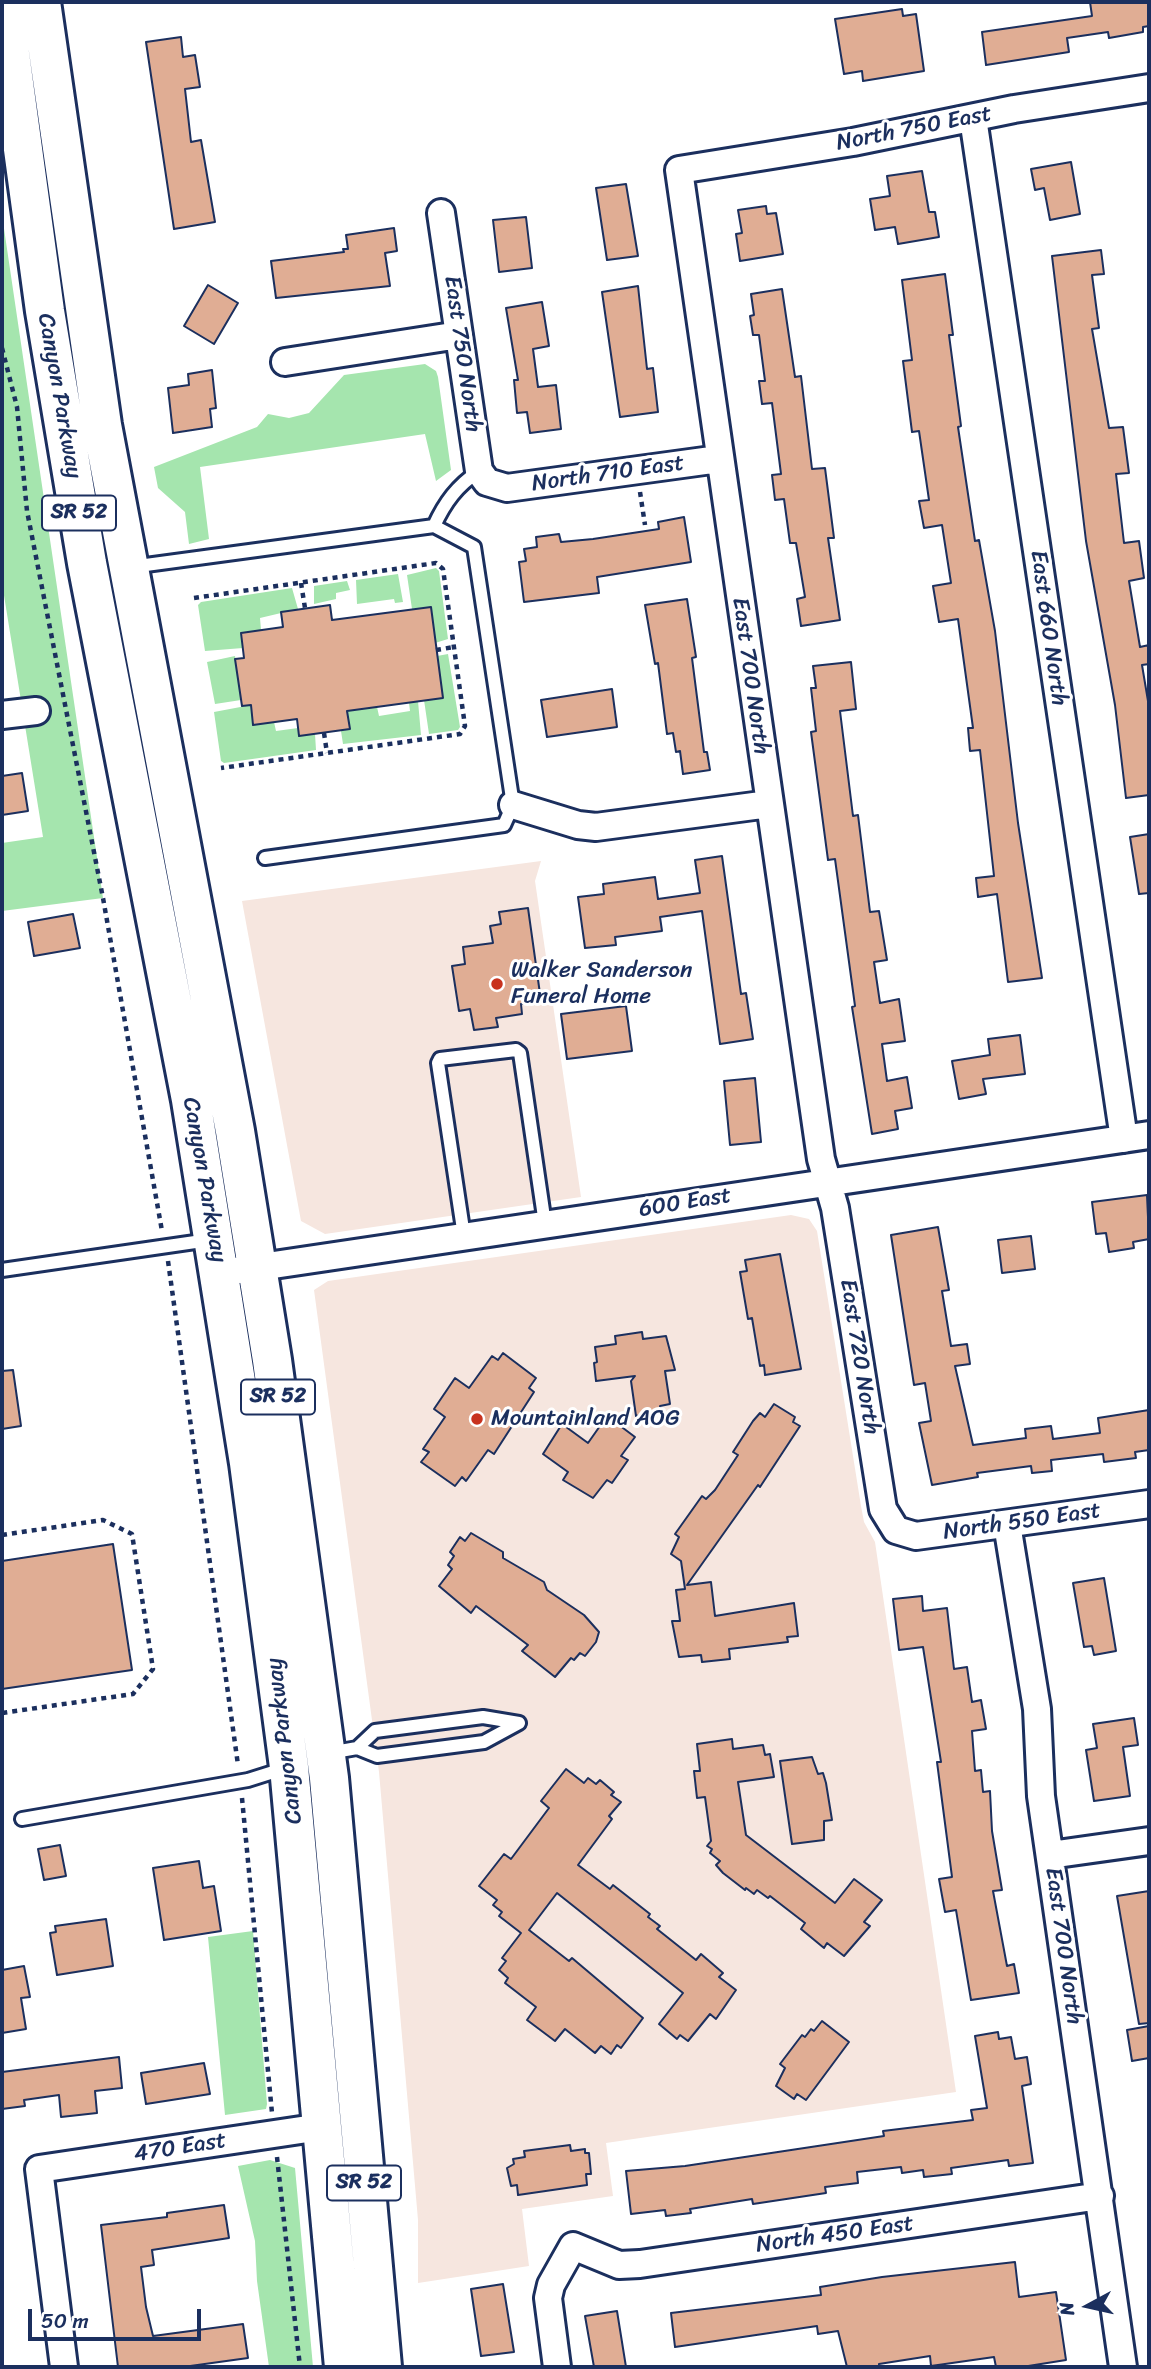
<!DOCTYPE html>
<html>
<head>
<meta charset="utf-8">
<style>
	body { margin:0 }
	#map { position:relative; width:1151px; height:2369px; overflow:hidden; background:#fff; font-family:Sriracha,sans-serif }
	canvas { display:block }
	.frame { position:absolute; inset:0; border:4px solid #1b2f5e; pointer-events:none }
	.north { position:absolute; left:1053px; top:2271px; width:70px; height:70px; -webkit-text-stroke:5px #fff; paint-order:stroke; rotate:262deg; font-size:19px; font-weight:700; line-height:28px; text-align:center; color:#1b2f5e }
	.north::after { content:''; display:block; margin:auto; width:24px; height:32px; background:#1b2f5e; clip-path:polygon(50% 0,100% 100%,50% 72%,0 100%) }
	.scale { position:absolute; left:28px; top:2309px; width:173px; height:32px; box-sizing:border-box; border:4px solid #1b2f5e; border-top:0; padding-left:9px; font-size:21px; line-height:24px; white-space:nowrap; color:#1b2f5e; -webkit-text-stroke:5px #fff; paint-order:stroke }
</style>
</head>
<body>
<div id="map">
<canvas width="1151" height="2369"></canvas>
<div class="frame"></div>
<div class="north">N</div>
<div class="scale">50 m</div>
</div>
<script>
const c = document.querySelector('canvas').getContext('2d');
c.lineJoin = 'round';
function paint(path, color) { c.fillStyle = color; c.fill(path, 'evenodd'); }
function trace(path, color, width, dash) { c.strokeStyle = color; c.lineWidth = width; c.lineCap = dash ? 'butt' : 'round'; c.setLineDash(dash || []); c.stroke(path); }
function drawText(font, color, halo, rows, align = 'center') {
  c.font = font + ' Sriracha,sans-serif'; c.lineWidth = 6; c.setLineDash([]); c.textBaseline = 'middle'; c.strokeStyle = halo; c.fillStyle = color; for (const [text, x, y, turn = 0] of rows) {
    c.save(); c.translate(x, y); c.rotate((+turn || 0) * Math.PI / 180); c.textAlign = isNaN(turn) ? turn : align; if (halo) c.strokeText(text, 0, 0); c.fillText(text, 0, 0); c.restore();
  }
}
const built = new Path2D(`
	M541 861 535 881 581 1197 325 1234 301 1221 242 901Z
	M791 1215 809 1219 817 1231 861 1506 864 1522 875 1542 956 2092 606 2143 613 2196 522 2209 529 2266 418 2283V2220L379 1772 314 1290 328 1281Z`);
const green = new Path2D(`
	M2 215 103 898 2 911V843L43 837 2 583Z
	M425 364 436 371 438 377 451 470 436 481 425 434 200 467 209 539 189 544 185 512 158 488 154 467 257 427 268 414 289 418 309 413 344 375Z
	M436 568 439 571 448 639 435 643 430 607 412 609 407 575Z
	M398 574 403 602 395 603 394 599 357 604 356 580Z
	M347 581 350 590 336 593V599L314 604V586Z
	M292 588 298 609 260 618 261 630 243 648 205 651 198 605 201 602Z
	M448 654 460 727 458 730 429 734 424 700 437 656Z
	M235 656 241 700 215 704 207 662Z
	M418 701 421 735 343 744 341 731 350 729 347 711 377 707 379 716 410 711 409 703Z
	M251 705 253 725 274 722 276 731 298 728 300 736 315 734 316 750 224 763 221 761 214 712Z
	M253 1931 267 2104 266 2109 225 2115 208 1937Z
	M270 2160 295 2168 313 2367H269L257 2281 255 2241 238 2166Z`);
const building = new Path2D(`
	M1090 2H1149V26L1143 27V32L1109 38 1108 32 1067 38 1069 52 986 65 982 32 1092 16Z
	M902 9 903 16 916 14 924 71 863 81 862 71 844 74 835 19Z
	M181 37 183 57 195 55 200 87 185 89 191 142 201 140 215 222 174 229 146 42Z
	M1071 162 1080 214 1050 220 1044 188 1035 190 1031 169Z
	M922 171 929 212H935L939 237 898 244 895 227 875 230 870 199 890 196 887 176Z
	M626 184 638 256 607 260 596 188Z
	M766 206 767 214 776 213 783 254 740 261 736 234 742 233 738 210Z
	M526 217 532 268 499 272 493 220Z
	M394 228 397 251 385 253 390 286 276 298 271 261 344 252 343 249H348L346 235Z
	M1101 250 1104 274 1092 275 1099 328 1092 329 1109 428 1123 427 1129 473 1116 474 1124 543 1139 541 1144 578 1129 581 1140 647 1149 645V664L1142 665 1149 707V795L1126 798 1115 705 1086 541 1052 256Z
	M945 274 953 335H949L961 426 958 427 975 541 979 540 995 631 1018 823 1042 978 1008 982 997 894 978 897 976 878 994 876 980 750 970 751 968 728H973L958 619 939 622 933 586 951 583 942 525 924 528 919 501 929 500 919 431 912 432 903 361 912 360 902 280Z
	M208 285 238 303 214 344 184 326Z
	M638 286 647 369 653 368 658 412 620 417 602 292Z
	M782 289 795 377 801 376 812 469 825 468 834 538H828L840 620 801 626 797 599 805 597 796 543H790L784 499 775 500 772 475 781 474 772 403 762 404 759 381H765L759 335H753L750 316 754 315 751 294Z
	M542 302 549 346 533 349 538 387 556 385 561 429 530 433 527 412 517 413 514 380H518L506 308Z
	M212 370 216 408 210 409 212 427 173 433 168 388 189 385 188 374Z
	M684 517 691 562 597 577 599 593 524 602 519 562 526 561 524 549 537 547 536 537 559 534 561 542 593 539 659 529 658 522Z
	M687 599 696 657 692 658 704 752H707L710 770 683 774 680 751 676 752 673 733 667 734 658 663 655 664 645 605Z
	M330 605 332 620 431 607 443 698 347 711 350 729 299 736 297 719 253 725 251 705 242 706 235 659 244 658 241 633 283 627 281 612Z
	M851 662 856 709 840 711 853 816 858 815 870 912 879 911 887 960 874 962 880 1003 899 999 905 1041 882 1044 887 1081 907 1077 912 1108 895 1111 898 1129 872 1134 852 1007 855 1006 835 859 828 860 811 732 816 731 811 688H816L813 666Z
	M612 689 617 727 547 737 541 700Z
	M22 773 28 811 2 815V776Z
	M1149 834V893L1139 894 1130 837Z
	M722 856 741 994 746 993 753 1039 720 1044 702 911 660 917 662 931 615 937 616 945 585 948 578 897 604 894 603 884 655 877 658 899 700 893 695 860Z
	M528 908 541 1001 521 1004 522 1014 496 1018 498 1027 474 1030 470 1009 459 1011 452 966 465 964 463 947 493 943 490 926 501 924 499 912Z
	M73 914 80 948 34 956 28 922Z
	M626 1006 632 1051 567 1059 561 1014Z
	M1020 1035 1025 1074 983 1079 986 1094 959 1099 952 1061 990 1055 988 1039Z
	M755 1078 761 1142 730 1145 724 1081Z
	M1147 1195 1149 1239 1133 1242 1134 1248 1109 1252 1106 1233 1096 1234 1092 1202Z
	M938 1227 949 1290 942 1291 951 1346 967 1344 970 1364 955 1366 973 1445 1026 1438 1025 1429 1051 1426 1053 1439 1100 1433 1098 1418 1149 1410V1450L1135 1452 1136 1458 1104 1462 1103 1454 1051 1460 1052 1471 1032 1473 1031 1466 977 1473 978 1477 932 1485 919 1423 931 1421 925 1383 914 1385 891 1235Z
	M1031 1236 1035 1269 1002 1273 998 1240Z
	M780 1254 801 1369 765 1375 764 1365 760 1366 752 1318 748 1319 740 1272 747 1271 745 1260Z
	M642 1332 643 1339 666 1336 675 1370 665 1371 670 1404 660 1406 661 1412 636 1416 631 1381 635 1376 596 1381 594 1363 597 1362 595 1347 616 1344 615 1336Z
	M503 1353 536 1378 529 1388 534 1392 494 1454 488 1450 466 1481 462 1477 455 1486 421 1462 429 1452 423 1449 445 1417 434 1409 455 1378 469 1388 492 1356 498 1360Z
	M13 1370 21 1426 2 1429V1371Z
	M774 1404 795 1417 793 1422 800 1426 760 1487 758 1485 687 1585 711 1582 715 1616 794 1603 798 1636 787 1637 788 1642 729 1649 730 1659 702 1662 701 1655 679 1657 672 1621H680L676 1590 685 1589 681 1561 671 1554 679 1537 675 1534 702 1496 706 1499 715 1490 738 1455 733 1452 753 1421 760 1413 765 1417Z
	M607 1416 635 1437 621 1456 628 1460 612 1483 607 1480 593 1498 563 1480 568 1472 543 1454 562 1424 588 1443Z
	M471 1533 503 1552V1558L544 1582 547 1590 584 1615 599 1632 596 1642 585 1656 580 1653 574 1660 571 1658 555 1677 522 1651 528 1645 476 1606 471 1613 439 1586 452 1569 448 1565 454 1556 450 1552 460 1537 465 1541Z
	M113 1544 132 1670 2 1689V1561Z
	M1104 1578 1116 1651 1094 1655 1092 1646 1084 1647 1073 1583Z
	M922 1596 923 1611 947 1608 954 1669 967 1667 972 1702 981 1700 986 1729 972 1731 975 1771 981 1770 983 1792 990 1791 992 1831 1002 1890 993 1891 1007 1966 1014 1964 1019 1993 971 2000 956 1910 945 1912 939 1879 952 1877 937 1762H941L923 1647 899 1650 893 1599Z
	M1134 1718 1138 1745 1123 1747 1130 1796 1094 1801 1086 1750 1097 1748 1093 1724Z
	M732 1739 733 1749 763 1745 765 1755 770 1754 774 1777 738 1782 746 1835 835 1903 854 1879 882 1900 864 1922 870 1926 844 1956 827 1943 824 1948 801 1929 805 1923 770 1896 768 1898 757 1890 754 1894 746 1888 745 1890 723 1873 716 1865 720 1861 710 1853 712 1849 707 1846 711 1841 705 1797 697 1798 694 1771H700L697 1744Z
	M812 1757 818 1774 823 1773 826 1783 832 1820 824 1821V1840L792 1844 780 1761Z
	M566 1769 584 1783 588 1778 596 1784 600 1780 614 1792 611 1795 621 1802 609 1816 612 1819 578 1865 610 1889 613 1885 650 1914 648 1917 660 1926 657 1929 696 1960 701 1954 723 1973 719 1977 736 1990 716 2019 710 2014 688 2041 680 2035 677 2039 659 2024 683 1993 557 1893 529 1930 569 1961 572 1958 643 2018 621 2048 617 2045 611 2054 601 2046 595 2053 565 2029 555 2041 527 2020 536 2007 505 1983 508 1978 499 1970 506 1961 502 1958 521 1933 499 1916 502 1912 493 1905 497 1900 479 1886 504 1854 511 1859 549 1808 541 1801Z
	M60 1845 66 1876 44 1880 38 1849Z
	M199 1861 203 1888 214 1886 221 1931 164 1940 153 1868Z
	M1149 1891V2023L1139 2024 1117 1896Z
	M106 1919 113 1966 57 1975 50 1933 56 1932 55 1926Z
	M24 1966 30 1997 21 1998 26 2029 2 2033V1970Z
	M822 2021 849 2042 806 2100 797 2094 794 2099 776 2086 785 2068 780 2064 802 2035 805 2037 811 2029 814 2031Z
	M1149 2026V2058L1132 2061 1127 2030Z
	M998 2032 999 2039 1011 2037 1015 2059 1027 2057 1031 2084 1022 2086 1033 2163 1009 2166 1008 2160 951 2168 952 2174 924 2177 923 2170 902 2173 901 2167 857 2172 858 2183 825 2187 826 2193 753 2204 752 2199 690 2209 691 2213 666 2216 665 2210 631 2214 626 2171 685 2166 884 2136 883 2131 973 2120 971 2110 987 2108 975 2036Z
	M119 2057 122 2088 95 2091 97 2113 61 2117 59 2095 24 2100 25 2106 2 2109V2072Z
	M204 2063 210 2094 146 2104 141 2073Z
	M570 2145 571 2151 585 2149V2153H589L591 2174H586L587 2185 518 2195 517 2185 511 2186 507 2168 514 2164 513 2159 525 2157 524 2151Z
	M224 2205 229 2238 152 2250 154 2265 141 2267 146 2307 153 2336 243 2324 248 2358 183 2367H118L101 2225 167 2217V2213Z
	M1015 2262 1019 2297 1056 2292 1066 2360 1022 2367H996L994 2357 931 2366 930 2356 879 2364V2367H847L838 2331 818 2334 817 2326 675 2347 671 2313 821 2295 820 2287 882 2277Z
	M503 2284 514 2352 481 2356 471 2289Z
	M617 2311 626 2367H594L585 2316Z`);
const path = new Path2D(`
	M2 348 17 407 27 511 103 898 162 1231
	M640 492 645 525
	M301 583 305 608
	M194 598 436 563 443 569 465 726 460 734 221 768
	M436 650 454 647
	M324 733 327 753
	M168 1261 238 1765
	M2 1535 103 1520 132 1534 153 1669 133 1694 2 1713
	M242 1798 272 2113
	M277 2157 300 2367`);
const lane = new Path2D(`
	M434 526C445 502 457 486 479 471
	M131 567 434 526 474 547 513 805 504 825 265 858
	M464 1236 438 1063 440 1059 516 1050 520 1053 545 1224
	M2 1270 209 1240
	M357 1748 375 1731 483 1717 519 1723
	M329 1753 357 1748 377 1756 484 1742 519 1723
	M22 1819 248 1780 286 1768`);
const street = new Path2D(`
	M1149 88 1014 109 853 142 679 170 821 1159 835 1208 883 1509 896 1530 916 1536 1149 1504
	M973 118 1124 1139
	M441 213 479 471 487 482 507 488 719 459
	M285 362 459 335
	M2 715 36 711
	M513 805 578 825 596 827 769 804
	M240 1270 1149 1135
	M1007 1524 1037 1709 1041 1796 1123 2367
	M1050 1855 1149 1841
	M64 2367 39 2169 321 2127
	M557 2367 548 2298 551 2285 573 2246 619 2265 640 2264 1100 2196`);
const highway = new Path2D(`
	M3 2 45 311 87 563 191 1100 249 1463 289 1767 344 2367
	M41 2 102 425 235 1131 272 1360 329 1778 382 2367`);
const markers = [
	[497,984,7,"#c8321e"],
	[477,1419,7,"#c8321e"]
];
const shields = [
	[79,513,74],
	[278,1397,74],
	[364,2183,74]
];
const shieldNames = [
	["SR 52",79,513],
	["SR 52",278,1397],
	["SR 52",364,2183]
];
const streetNames = [
	["North 750 East",914,129,-11],
	["East 750 North",462,354,82],
	["Canyon Parkway",59,396,80],
	["North 710 East",608,474,-8],
	["East 660 North",1048,628,82],
	["East 700 North",750,676,82],
	["Canyon Parkway",204,1180,80],
	["600 East",685,1203,-9],
	["East 720 North",859,1357,81],
	["North 550 East",1022,1522,-8],
	["Canyon Parkway",285,1741,-97],
	["East 700 North",1063,1946,82],
	["470 East",180,2148,-9],
	["North 450 East",835,2235,-8]
];
const poiNames = [
	["Walker Sanderson",511,971],
	["Funeral Home",511,997],
	["Mountainland AOG",491,1419]
];
paint(built, '#f6e6df');
paint(green, '#a5e5ae');
paint(building, '#e0ad94');
trace(building, '#1b2f5e', 2);
trace(lane, '#1b2f5e', 18);
trace(street, '#1b2f5e', 32);
trace(highway, '#1b2f5e', 44);
trace(path, '#1b2f5e', 4.5, [5, 5]);
trace(lane, '#fff', 12);
trace(street, '#fff', 26);
trace(highway, '#fff', 38);
for (const [x, y, r, color] of markers) { const dot = new Path2D(); dot.arc(x, y, r, 0, 2 * Math.PI); c.fillStyle = color; c.fill(dot); trace(dot, '#fff', 2.5); }
for (const [x, y, w] of shields) { const box = new Path2D(); box.roundRect(x - w / 2, y - 17.5, w, 35, 5); c.fillStyle = '#fff'; c.fill(box); trace(box, '#1b2f5e', 2); }
drawText('bold 21px', '#1b2f5e', null, shieldNames);
drawText('23px', '#1b2f5e', '#fff', streetNames);
drawText('23px', '#1b2f5e', '#fff', poiNames, 'left');
</script>
</body>
</html>
